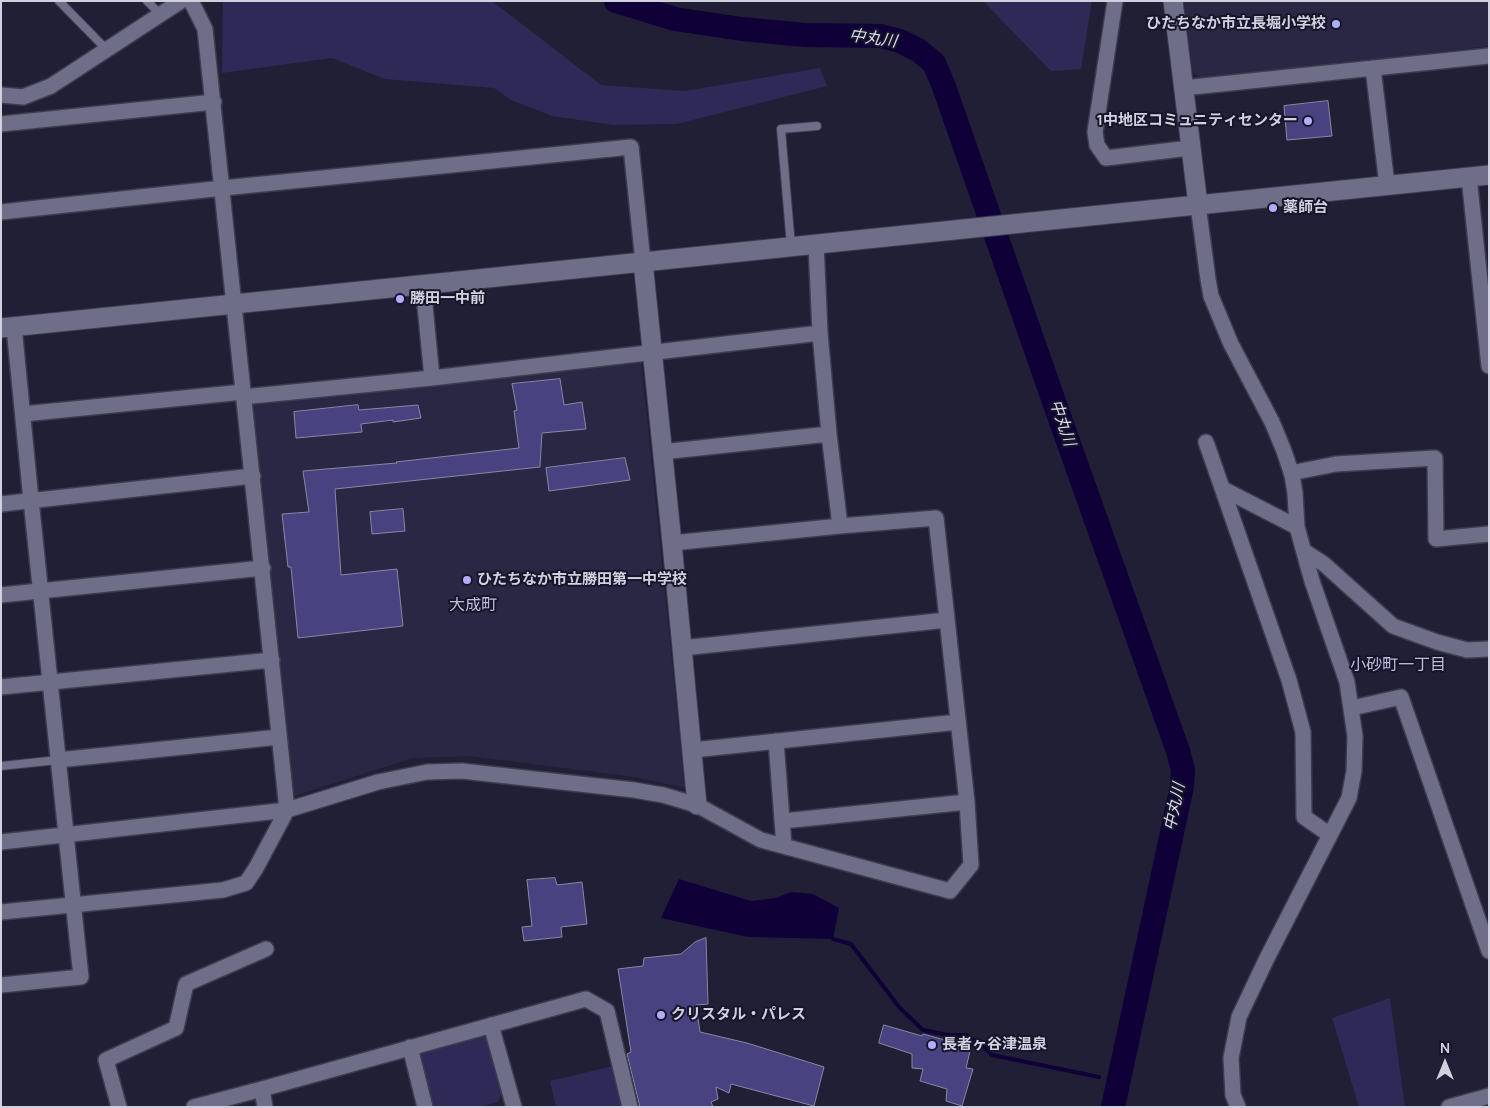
<!DOCTYPE html>
<html>
<head>
<meta charset="utf-8">
<style>
	body { margin:0 }
	#map { position:relative; width:1490px; height:1108px; overflow:hidden; background:#201f35; font-family:Manrope,sans-serif }
	canvas { display:block }
	.frame { position:absolute; inset:0; border:2px solid #d0d0df; pointer-events:none }
	.north { position:absolute; left:1420px; top:1038px; width:50px; height:50px; -webkit-text-stroke:4px #17152b; paint-order:stroke; rotate:0deg; font-size:14px; font-weight:700; line-height:20px; text-align:center; color:#d0d0df }
	.north::after { content:''; display:block; margin:auto; width:18px; height:22px; background:#d0d0df; clip-path:polygon(50% 0,100% 100%,50% 72%,0 100%) }
</style>
</head>
<body>
<div id="map">
<canvas width="1490" height="1108"></canvas>
<div class="frame"></div>
<div class="north">N</div>
</div>
<script>
const c = document.querySelector('canvas').getContext('2d');
c.lineJoin = 'round';
function paint(path, color) { c.fillStyle = color; c.fill(path, 'evenodd'); }
function trace(path, color, width, dash) { c.strokeStyle = color; c.lineWidth = width; c.lineCap = dash ? 'butt' : 'round'; c.setLineDash(dash || []); c.stroke(path); }
function drawText(font, color, halo, rows, align = 'center') {
  c.font = font + ' Manrope,"Noto Sans JP",sans-serif'; c.lineWidth = 4; c.setLineDash([]); c.textBaseline = 'middle'; c.strokeStyle = halo; c.fillStyle = color; for (const [text, x, y, turn = 0] of rows) {
    c.save(); c.translate(x, y); c.rotate((+turn || 0) * Math.PI / 180); c.textAlign = isNaN(turn) ? turn : align; if (halo) c.strokeText(text, 0, 0); c.fillText(text, 0, 0); c.restore();
  }
}
const built = new Path2D(`
	M1182 1H1489V46L1205 80 1187 69Z
	M641 360 685 788 635 777 469 756 413 758 291 797 253 405Z`);
const green = new Path2D(`
	M223 1H492L601 85 685 91 820 68 827 86 677 124 613 125 552 116 511 100 494 88 385 79 332 58 222 73Z
	M983 1H1092L1081 69 1051 71Z
	M1390 998 1405 1107H1359L1332 1018Z
	M482 1035 489 1041 503 1091 498 1102 480 1107H431L419 1059 424 1050Z
	M613 1066 621 1107H556L550 1081Z`);
const water = new Path2D(`
	M679 879 751 901 776 898 791 892 813 894 839 908 833 939 748 937 661 918Z`);
const stream = new Path2D(`
	M833 939 851 944 899 1007 923 1030 948 1035H966L982 1045 992 1055 1099 1077`);
const river = new Path2D(`
	M616 1 675 19 742 29 805 35 881 36 900 41 918 50 934 63 943 84 1058 413 1178 751 1183 770 1182 786 1113 1107`);
const building = new Path2D(`
	M1328 101 1332 136 1287 140 1284 106Z
	M560 379 564 405 582 402 586 429 542 433 540 467 335 489 341 575 397 569 403 626 298 638 291 567H288L282 514 309 512 303 471 397 463 396 462 519 448 514 411 517 410 512 384Z
	M358 405 359 410 418 405 421 418 393 422V420L361 424 362 432 296 438 294 412Z
	M625 458 630 480 549 491 546 468Z
	M403 509 405 531 372 534 370 512Z
	M555 878 557 885 582 882 587 924 561 927 562 937 524 941 522 927 532 926 527 880Z
	M706 938 708 1004 696 1005 700 1032 747 1043 824 1067 814 1106 731 1084 729 1093 716 1087 718 1099 711 1102 713 1107H640L627 1054 631 1052 618 969 643 966 644 958 681 954 695 942Z
	M884 1025 922 1036 923 1034 945 1040V1042L971 1047 966 1068 973 1069 962 1106 946 1101 947 1089 920 1081 923 1069 912 1068V1054L879 1043Z`);
const service = new Path2D(`
	M59 1 107 50
	M147 1 160 14
	M791 246 781 129 817 126
	M1 766 58 760`);
const minor = new Path2D(`
	M1115 1 1095 132 1097 145 1106 158 1190 148
	M1373 68 1387 185
	M1183 88 1489 56
	M1 95 23 97 51 86 181 1
	M1 124 214 102
	M1469 177 1489 366
	M1198 205 1208 279 1211 296 1231 344 1272 422 1284 451 1292 475 1295 493 1297 527 1312 581 1347 682 1355 736 1354 771 1349 798 1266 960 1239 1017 1231 1058 1233 1095 1238 1107
	M1 212 223 188 631 147 643 262
	M816 244 820 333 829 434 840 526
	M423 285 432 378
	M243 397 432 378 820 333
	M23 414 243 392
	M1206 442 1289 680 1303 732 1304 817 1330 835
	M662 452 829 434
	M1291 473 1336 464 1435 458 1436 539 1489 534
	M1223 489 1297 527
	M1 504 253 476
	M1304 551 1324 564 1393 626 1437 642 1467 650 1489 649
	M1 595 263 568
	M682 648 947 620
	M1 687 272 660
	M1352 708 1401 697 1489 951
	M776 741 784 846
	M693 750 958 722
	M58 760 279 737
	M783 821 967 802
	M1 842 287 810 378 782 427 772 462 771 634 790 663 795 697 805 761 840 950 891 971 865 967 802 936 518 840 526 672 543
	M1 912 223 890 246 883 256 868 287 810 205 29 191 1
	M1 985 81 977 31 500 14 327
	M491 1025 514 1107
	M410 1047 425 1107
	M262 1089 265 1107
	M119 1107 106 1060 176 1028 186 984 266 949
	M194 1107 262 1089 586 999 607 1011 630 1107
	M1449 1107 1489 1096`);
const tertiary = new Path2D(`
	M1173 1 1198 205
	M643 262 672 543 697 805
	M1 328 1489 175`);
const markers = [
	[1336,24,5,"#b1adfa"],
	[1308,121,5,"#b1adfa"],
	[1273,208,5,"#b1adfa"],
	[400,299,5,"#b1adfa"],
	[467,580,5,"#b1adfa"],
	[661,1015,5,"#b1adfa"],
	[932,1045,5,"#b1adfa"]
];
const poiNames = [
	["ひたちなか市立長堀小学校",1326,24,"right"],
	["1中地区コミュニティセンター",1298,121,"right"],
	["薬師台",1283,208],
	["勝田一中前",410,299],
	["ひたちなか市立勝田第一中学校",477,580],
	["クリスタル・パレス",671,1015],
	["長者ヶ谷津温泉",942,1045]
];
const waterNames = [
	["中丸川",873,39,8],
	["中丸川",1062,423,71],
	["中丸川",1175,807,-78]
];
const neighbourhoodNames = [
	["大成町",473,606],
	["小砂町一丁目",1398,666]
];
paint(built, '#292743');
paint(green, '#2e2957');
paint(water, '#100038');
trace(stream, '#100038', 4);
trace(river, '#100038', 24);
paint(building, '#484280');
trace(building, '#8888a3', 1);
trace(service, '#3d3c4f', 10);
trace(minor, '#3d3c4f', 18);
trace(tertiary, '#3d3c4f', 21);
trace(service, '#6f6e89', 8);
trace(minor, '#6f6e89', 15);
trace(tertiary, '#6f6e89', 19);
for (const [x, y, r, color] of markers) { const dot = new Path2D(); dot.arc(x, y, r, 0, 2 * Math.PI); c.fillStyle = color; c.fill(dot); trace(dot, '#17152b', 2); }
drawText('bold 15px', '#d0d0df', '#17152b', poiNames, 'left');
drawText('italic 16px', '#dcdcef', '#17152b', waterNames);
drawText('16px', '#bebedb', '#17152b', neighbourhoodNames);
</script>
</body>
</html>
